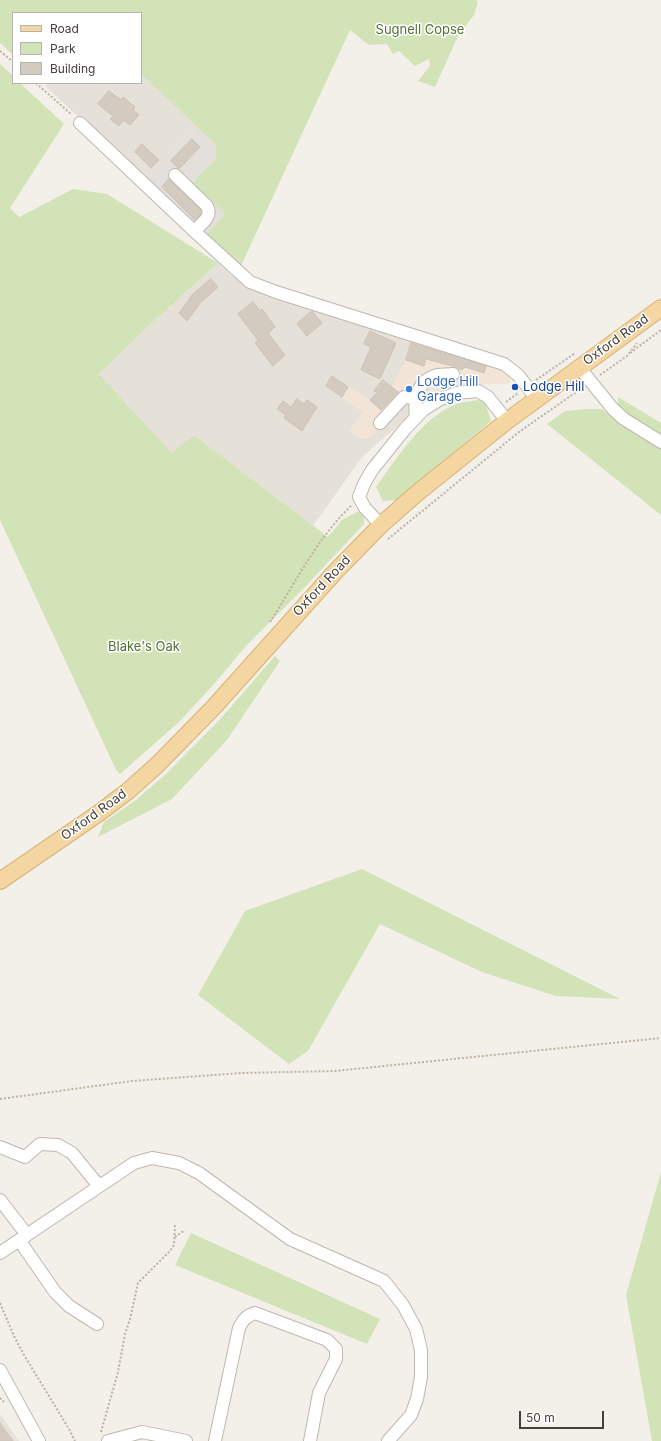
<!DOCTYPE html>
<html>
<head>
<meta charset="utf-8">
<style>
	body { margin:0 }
	#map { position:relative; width:661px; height:1441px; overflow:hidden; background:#f3f0ea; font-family:Inter,sans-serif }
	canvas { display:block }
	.legend { position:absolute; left:12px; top:12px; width:130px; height:72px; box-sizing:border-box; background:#fff; border:1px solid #b5b3b0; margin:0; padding:5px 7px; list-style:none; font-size:12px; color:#464039 }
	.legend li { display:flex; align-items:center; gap:8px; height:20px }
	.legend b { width:20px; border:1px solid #b5b3b0 }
	.scale { position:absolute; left:519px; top:1411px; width:85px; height:18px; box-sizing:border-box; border:2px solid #464039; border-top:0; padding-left:5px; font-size:12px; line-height:14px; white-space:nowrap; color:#464039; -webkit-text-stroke:3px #fff; paint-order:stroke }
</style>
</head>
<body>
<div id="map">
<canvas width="661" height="1441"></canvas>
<ul class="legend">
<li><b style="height:5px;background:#f4d6a2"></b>Road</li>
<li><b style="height:11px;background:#d2e3b7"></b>Park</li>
<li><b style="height:11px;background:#d4cbc0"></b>Building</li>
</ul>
<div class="scale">50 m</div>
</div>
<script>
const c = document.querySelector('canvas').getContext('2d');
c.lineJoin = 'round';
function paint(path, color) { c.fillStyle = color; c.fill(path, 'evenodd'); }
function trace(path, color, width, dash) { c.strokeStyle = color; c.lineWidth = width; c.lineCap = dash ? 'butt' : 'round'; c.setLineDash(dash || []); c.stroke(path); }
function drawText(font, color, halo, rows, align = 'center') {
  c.font = font + ' Inter,sans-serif'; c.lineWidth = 3; c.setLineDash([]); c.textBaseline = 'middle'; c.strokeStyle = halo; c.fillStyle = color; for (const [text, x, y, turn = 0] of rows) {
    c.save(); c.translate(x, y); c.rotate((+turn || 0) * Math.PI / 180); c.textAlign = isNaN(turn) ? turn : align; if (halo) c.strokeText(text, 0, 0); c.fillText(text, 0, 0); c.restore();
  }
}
const residential = new Path2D(`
	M141 74 199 128 147 181 45 86 48 83H141Z
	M218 263 231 275 253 290 293 301 413 338 406 360 392 387 375 391 377 392 370 400 342 397 363 412 408 405V417L362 457 313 526 194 435 172 454 99 374 153 322Z
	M0 1414 19 1441H0Z`);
const commercial = new Path2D(`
	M413 338 499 366 512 375 509 384H490L445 388 408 417V405L401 406 370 437 360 439 349 430 363 412 342 397 349 386 370 400 376 392 374 391 383 380 392 387 406 360Z`);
const industrial = new Path2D(`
	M199 128 216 145V159L195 179 194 184 225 214 204 236 147 181Z`);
const green = new Path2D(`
	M0 0H476L478 2 474 15 458 36 435 87 418 81 430 66 429 59 415 66 399 51 393 54 387 44 369 45 350 30 240 268 204 236 225 214 194 184 195 179 216 159V145L141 74V13H13V55L0 43Z
	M0 64 13 76V83H20L64 124 10 208 19 217 73 189 107 194 218 263 153 322 99 374 172 453 194 435 328 537 342 520 359 511 364 518V524L306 586 246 646 214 684 179 722 120 774 116 770 0 520Z
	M618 397 661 423V515L547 424 565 411 587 409H602L608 414 618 405Z
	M484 399 491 421 397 500 383 501 376 487C397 458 423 416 457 404 465 401 475 401 484 399Z
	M275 656 280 661 227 740 172 799 98 837 104 822 136 800 166 774 222 717Z
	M362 869 620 999 556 996 482 972 380 924 308 1051 289 1064 198 995 245 911Z
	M661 1172V1441H652L626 1295Z
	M191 1233 380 1319 367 1344 175 1265Z`);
const building = new Path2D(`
	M109 91 121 100 123 97 135 107 133 110 139 115 130 125 124 120 119 126 110 119 113 116 98 104Z
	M192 139 200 147 179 169 171 161Z
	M142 144 159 160 151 168 135 152Z
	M169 179 201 210V214L195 220 162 187Z
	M211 279 218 287 200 303 187 321 179 313 193 294Z
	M253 302 260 311 262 309 275 327 268 333 285 355 273 366 255 343 258 340 238 314Z
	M312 311 322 323 307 336 297 324Z
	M370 331 396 343 380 379 361 370 371 347 364 344Z
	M411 343 486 366 484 373 465 367 462 370 456 367 426 359 424 366 406 360Z
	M332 376 348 387 342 397 326 386Z
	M383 380 398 392 381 410 370 400 377 392 374 391Z
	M297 399 304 404 307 400 317 407 302 431 284 418 286 415 277 409 283 401 291 407Z
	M0 1423 13 1441H0Z`);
const path = new Path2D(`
	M0 51 13 62
	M36 83 72 115
	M630 353 661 330
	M600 375 627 356 637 343
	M536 380 574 354
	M506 402 518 393
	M388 539 519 432 582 388
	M270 622C296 582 317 538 352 505
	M0 1099 132 1081 241 1073 335 1071 661 1038
	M175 1237 185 1230
	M0 1303 14 1336 24 1355 69 1429 75 1441
	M0 1398 4 1402
	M101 1432 118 1372 125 1334 130 1319 138 1283 170 1251 174 1245 175 1225`);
const minor = new Path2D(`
	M80 123 194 231 250 282 276 292 504 364 518 375 537 399
	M175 175 207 206C213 217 201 224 194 231
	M579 367 613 409 624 419 661 442
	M416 417C414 401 416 383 434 376 439 374 447 375 453 374
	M380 423 404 397 416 398
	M381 525 365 508 359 497 364 484 372 470 405 429 423 410 439 400 456 393 478 391 488 397 507 421
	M0 1147 25 1157 40 1144 58 1145 72 1153 99 1186
	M0 1200 27 1235
	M19 1240 55 1292 69 1306 97 1324
	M0 1253 134 1163 152 1158 179 1163 199 1173 290 1239 384 1281 403 1305 416 1329 421 1350V1377L417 1399 411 1415 388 1441
	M0 1370 39 1441
	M108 1441 142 1432 186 1441
	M215 1441 239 1328C243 1320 246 1316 255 1313L327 1340 336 1349V1359L319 1393 310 1441`);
const major = new Path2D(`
	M0 881 99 813 128 791 157 765 213 708 335 572 381 525 416 494 507 421 661 308`);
const markers = [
	[515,387,4,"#1a4fb4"],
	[409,389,4,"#3f7fe0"]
];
const parkNames = [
	["Sugnell Copse",420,30],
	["Blake's Oak",144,647]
];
const streetNames = [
	["Oxford Road",616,340,-36],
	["Oxford Road",322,586,-47],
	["Oxford Road",94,815,-36]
];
const shopNames = [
	["Lodge Hill",417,382],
	["Garage",417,397]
];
const transitNames = [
	["Lodge Hill",523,387]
];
paint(residential, '#e6e1d8');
paint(commercial, '#f2e5d7');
paint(industrial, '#e3dfdb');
paint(green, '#d2e3b7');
paint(building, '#d4cbc0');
trace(building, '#cec2b4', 1);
trace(minor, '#beb7ad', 14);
trace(major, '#d7b273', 18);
trace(path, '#beb1a0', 2, [2, 2]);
trace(minor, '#fff', 12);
trace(major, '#f4d6a2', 16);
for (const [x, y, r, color] of markers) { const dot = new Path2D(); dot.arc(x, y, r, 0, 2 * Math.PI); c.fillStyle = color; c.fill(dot); trace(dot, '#fff', 1.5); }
drawText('13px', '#4f7232', '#fff', parkNames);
drawText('13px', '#464039', '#fff', streetNames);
drawText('13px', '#366cbe', '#fff', shopNames, 'left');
drawText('13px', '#164399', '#fff', transitNames, 'left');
</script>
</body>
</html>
